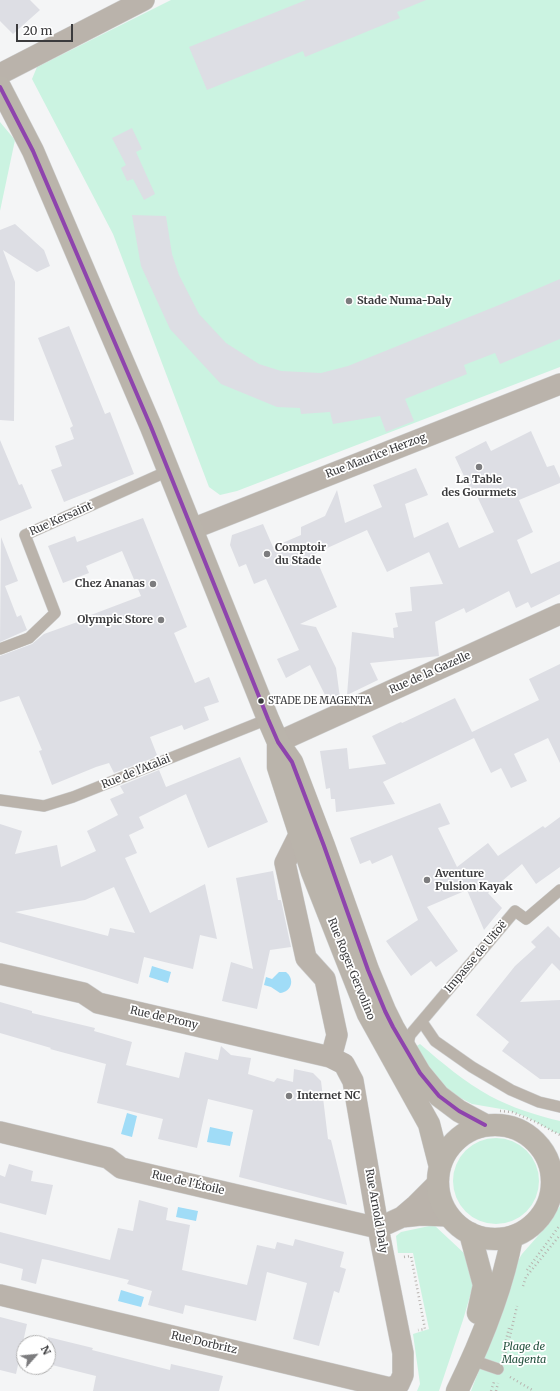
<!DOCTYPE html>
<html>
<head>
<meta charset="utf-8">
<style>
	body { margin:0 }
	#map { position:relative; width:560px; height:1391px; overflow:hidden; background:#f4f5f6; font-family:Merriweather,serif }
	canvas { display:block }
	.north { position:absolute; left:16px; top:1335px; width:40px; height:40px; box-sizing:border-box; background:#fff; border:1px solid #b1b1b1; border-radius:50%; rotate:63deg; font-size:11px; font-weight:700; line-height:16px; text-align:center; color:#3b3b3d }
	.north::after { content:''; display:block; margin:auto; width:14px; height:18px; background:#7c7c7e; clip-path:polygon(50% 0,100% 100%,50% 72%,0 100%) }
	.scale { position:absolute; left:16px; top:24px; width:57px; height:18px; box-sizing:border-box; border:2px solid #3b3b3d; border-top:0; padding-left:5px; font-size:12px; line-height:14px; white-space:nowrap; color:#3b3b3d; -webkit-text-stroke:3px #fff; paint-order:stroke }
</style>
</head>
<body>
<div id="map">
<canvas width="560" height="1391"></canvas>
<div class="north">N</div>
<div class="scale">20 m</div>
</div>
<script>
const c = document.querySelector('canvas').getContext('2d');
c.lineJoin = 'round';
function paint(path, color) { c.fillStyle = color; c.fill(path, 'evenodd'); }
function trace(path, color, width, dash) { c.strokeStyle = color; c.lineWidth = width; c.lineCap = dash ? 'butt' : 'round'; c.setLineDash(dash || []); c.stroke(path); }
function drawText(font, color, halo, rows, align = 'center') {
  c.font = font + ' Merriweather,serif'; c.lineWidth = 3.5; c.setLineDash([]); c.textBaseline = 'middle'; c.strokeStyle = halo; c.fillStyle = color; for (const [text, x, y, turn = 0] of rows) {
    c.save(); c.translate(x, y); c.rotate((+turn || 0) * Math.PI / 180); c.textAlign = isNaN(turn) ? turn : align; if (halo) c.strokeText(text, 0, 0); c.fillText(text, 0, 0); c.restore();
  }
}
const green = new Path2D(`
	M171 0H560V367L237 491 220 495 209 487 113 234 32 79 37 67Z
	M0 122 15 140 0 211Z
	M420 1044C442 1063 465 1082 490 1096 510 1107 538 1116 560 1121V1134L554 1132 527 1117 507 1110 472 1104 447 1091 430 1074 415 1047Z
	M453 1181a43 43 0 1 1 86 0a43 43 0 1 1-86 0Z
	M560 1206V1391H471L496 1325 513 1269 522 1254 544 1229Z
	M434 1225 465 1254 473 1286 463 1320 439 1391H417L420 1384 413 1334 429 1329 413 1253H398L396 1236 401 1232Z`);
const water = new Path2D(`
	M152 966 171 972 168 983 149 977Z
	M279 972H286C295 979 292 992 280 993L271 987 264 985 266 977 272 979Z
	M127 1113 137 1116 132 1137 121 1134Z
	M210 1127 233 1132 230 1146 207 1142Z
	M178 1207 198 1211 196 1221 176 1217Z
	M121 1290 144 1297 141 1307 118 1301Z`);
const building = new Path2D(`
	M0 0H30L40 10 13 34 0 21Z
	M306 0H426L397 12 400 18 305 57 303 51 207 90 189 47Z
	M132 128 142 149 136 152 155 194 144 200 133 179 127 181 121 168 126 165 112 138Z
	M132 215 166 216 172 254 179 275 199 314 226 343 259 364 281 371 321 373 348 366 499 305 560 279V339L500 364 495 353 464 365 467 374 405 399 414 421 386 432 380 416 333 424 330 412 301 414 300 408 277 407 221 384 170 329 141 266Z
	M15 224 44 250 50 266 37 272 3 250 15 282 14 421 0 420V230Z
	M69 326 105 414 110 412 134 474 64 502 51 470 62 466 55 446 74 439 70 428 73 426 38 338Z
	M531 431 547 467 554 465 560 478V483L519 500 533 532 517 540 531 574 560 561V594L531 608 528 602 516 608 509 591 466 613 464 608 435 622 439 656 370 663 378 680 347 695 352 632 394 638 393 628 398 627 395 613 412 611 410 587 443 584 429 552 387 572 367 530 314 554 337 607 300 624 316 627 336 668 340 698 329 703 310 665 286 678 277 659 299 650 266 579 254 584 246 564 239 567 230 545 232 535 263 524 273 547 301 535V527L325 516 337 490 345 523 382 507 373 485 416 468 428 495 405 504 414 538 448 522 459 548 494 532 475 492 472 493 455 457 486 441 491 451Z
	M0 440 19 485 22 484 32 508 0 521Z
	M143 518 187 627 174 633 195 683 209 677 219 702 204 707 209 720 184 730 182 725 150 737 157 755 153 758 114 773 109 763 96 767 52 785 39 751 42 750 19 696 0 702V656L32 644 44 634 83 620V618L141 596 122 551 86 566 89 573 63 583 48 546 75 536 77 542Z
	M1 537 18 581 5 586 17 617 21 615 27 630 0 642Z
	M560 664V763L548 738 514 754 527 781 511 788 501 768 491 773 474 738 383 782 395 804 336 812 335 799H331L330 788 326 789 320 751 347 748 349 769 386 764 372 736 401 722 402 723 455 698 472 732 539 700 529 679Z
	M240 757 268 822 208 848 186 794 139 817 144 828 129 835 137 853 125 858 150 913 205 884 217 939 200 935 193 969 144 957 138 984 0 942V824L22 831 15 854 57 845 61 867 96 851 87 831 118 815 110 799 124 793 120 786 159 770 166 787ZM114 887 135 933 110 928 108 936 15 912 85 900Z
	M440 803 450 824 438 828 457 867 488 843 498 856 543 826 545 828 560 817V867L536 884 522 864 488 893 502 908 484 930 467 890 427 907 458 951 436 967 431 961 411 976 386 941 418 920 392 855 372 864 370 860 360 864 350 838Z
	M273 871 278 900H281L291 947 270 950 257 1009 222 1001 231 962 253 969 236 878Z
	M548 926 560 938V971L552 963 520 1002 560 1000V1079H540L502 1051 509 1042 476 1015 515 966 536 947 531 942Z
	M0 1002 32 1011V1013L95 1028 94 1031 132 1042 126 1065 179 1078 185 1052 218 1060 221 1046 231 1055 251 1058 248 1074 274 1082 277 1078 293 1082 294 1069 313 1073 321 1081 328 1139 331 1140 347 1205 239 1177 253 1110 208 1099 197 1148 158 1139 163 1119 97 1103 106 1064 50 1049 51 1048 0 1033Z
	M9 1164 33 1171 31 1181 53 1185 46 1215 0 1203V1175L5 1177Z
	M139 1200 168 1208 166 1220 190 1225 182 1270 247 1285 257 1245 275 1249 277 1242 293 1246 295 1239 344 1252 340 1267 346 1269 339 1293 334 1291 319 1346 293 1339 307 1283 267 1272 256 1321 185 1305 183 1314 148 1305 152 1291 127 1284 129 1280 48 1260 42 1259 36 1284 21 1280 23 1269 0 1263V1232L110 1260 118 1228 133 1231Z
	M0 1317 27 1324 16 1374 0 1370Z
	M48 1337 93 1348 92 1350 170 1370 171 1364 223 1376 219 1391H93L96 1376 48 1364Z`);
const path = new Path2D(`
	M500 1111 512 1112 536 1122 560 1135
	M404 1257 411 1256 425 1329 418 1330
	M527 1270 560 1225
	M523 1286 526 1277 560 1235
	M502 1356 509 1328
	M505 1357 517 1306
	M510 1377 534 1391
	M491 1391 494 1382
	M496 1391 498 1383`);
const service = new Path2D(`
	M0 649 29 638 55 613 25 535 168 471
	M0 800 44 806 73 797 268 719
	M422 1022 435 1041 472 1067 511 1090 539 1102 560 1107
	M407 1048 410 1035 515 911 526 919 560 890
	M472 1360 498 1369`);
const minor = new Path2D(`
	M0 74 144 0
	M192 529 560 384
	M278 742 560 614
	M300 833 285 863 306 958 325 979 337 1035 333 1050 330 1057
	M0 974 83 993 98 1003 330 1057 344 1064 353 1081 380 1238 403 1353V1375L399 1384 390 1388 0 1295
	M0 1132 108 1158 121 1168 378 1228
	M402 1217 421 1215 449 1216
	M378 1228 402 1217 416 1205 438 1183`);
const primary = new Path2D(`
	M0 87 33 151 94 294 151 427 268 719 278 742 292 762 324 846 368 970 385 1011 393 1027 420 1073 439 1096 459 1111 485 1125
	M278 742V767L312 872 368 1014 429 1124 440 1167
	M438 1182a57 57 0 1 1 114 0a57 57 0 1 1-114 0Z
	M470 1233 484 1285 478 1313
	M457 1391C481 1342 502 1291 512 1237`);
const bus1 = new Path2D(`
	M0 87 33 151 94 294 151 427 268 719 278 742 292 762 324 846 368 970 385 1011 393 1027 420 1073 439 1096 459 1111 485 1125`);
const markers = [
	[349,301,4,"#7c7c7e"],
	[479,467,4,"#7c7c7e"],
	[267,554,4,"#7c7c7e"],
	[153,584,4,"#7c7c7e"],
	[161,620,4,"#7c7c7e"],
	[261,701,3.5,"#3b3b3d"],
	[427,880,4,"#7c7c7e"],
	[289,1096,4,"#7c7c7e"]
];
const busNames = [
	["STADE DE MAGENTA",268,701]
];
const poiNames = [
	["Stade Numa-Daly",357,301],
	["La Table",479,480,"center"],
	["des Gourmets",479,493,"center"],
	["Comptoir",275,548],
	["du Stade",275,561],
	["Chez Ananas",145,584,"right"],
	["Olympic Store",153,620,"right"],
	["Aventure",435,874],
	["Pulsion Kayak",435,887],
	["Internet NC",297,1096]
];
const streetNames = [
	["Rue Maurice Herzog",376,456,-21],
	["Rue Kersaint",61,519,-24],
	["Rue de la Gazelle",430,673,-24],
	["Rue de l'Atalai",136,772,-22],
	["Impasse de Uitoë",476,957,-50],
	["Rue Roger Gervolino",351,969,68],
	["Rue de Prony",164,1018,13],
	["Rue de l'Étoile",188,1183,13],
	["Rue Arnold Daly",376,1211,80],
	["Rue Dorbritz",204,1343,13]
];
const parkNames = [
	["Plage de",524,1347],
	["Magenta",524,1360]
];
paint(green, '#cbf3e1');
paint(water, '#a0dcf7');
paint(building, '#dddee4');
trace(service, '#cfd0d1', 12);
trace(minor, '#cfd0d1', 22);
trace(primary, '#cfd0d1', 23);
trace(path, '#b8b3af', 2.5, [1, 3]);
trace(service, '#bab3ab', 11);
trace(minor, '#bab3ab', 21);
trace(primary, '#bab4ab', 22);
trace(bus1, '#8e44ad', 4);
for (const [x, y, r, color] of markers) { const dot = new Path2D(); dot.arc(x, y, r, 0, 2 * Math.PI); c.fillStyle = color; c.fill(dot); trace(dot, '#fff', 1.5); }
drawText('10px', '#3b3b3d', '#fff', busNames, 'left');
drawText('bold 11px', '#3b3b3d', '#fff', poiNames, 'left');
drawText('11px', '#3b3b3d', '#fff', streetNames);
drawText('italic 11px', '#24513e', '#fff', parkNames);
</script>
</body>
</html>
